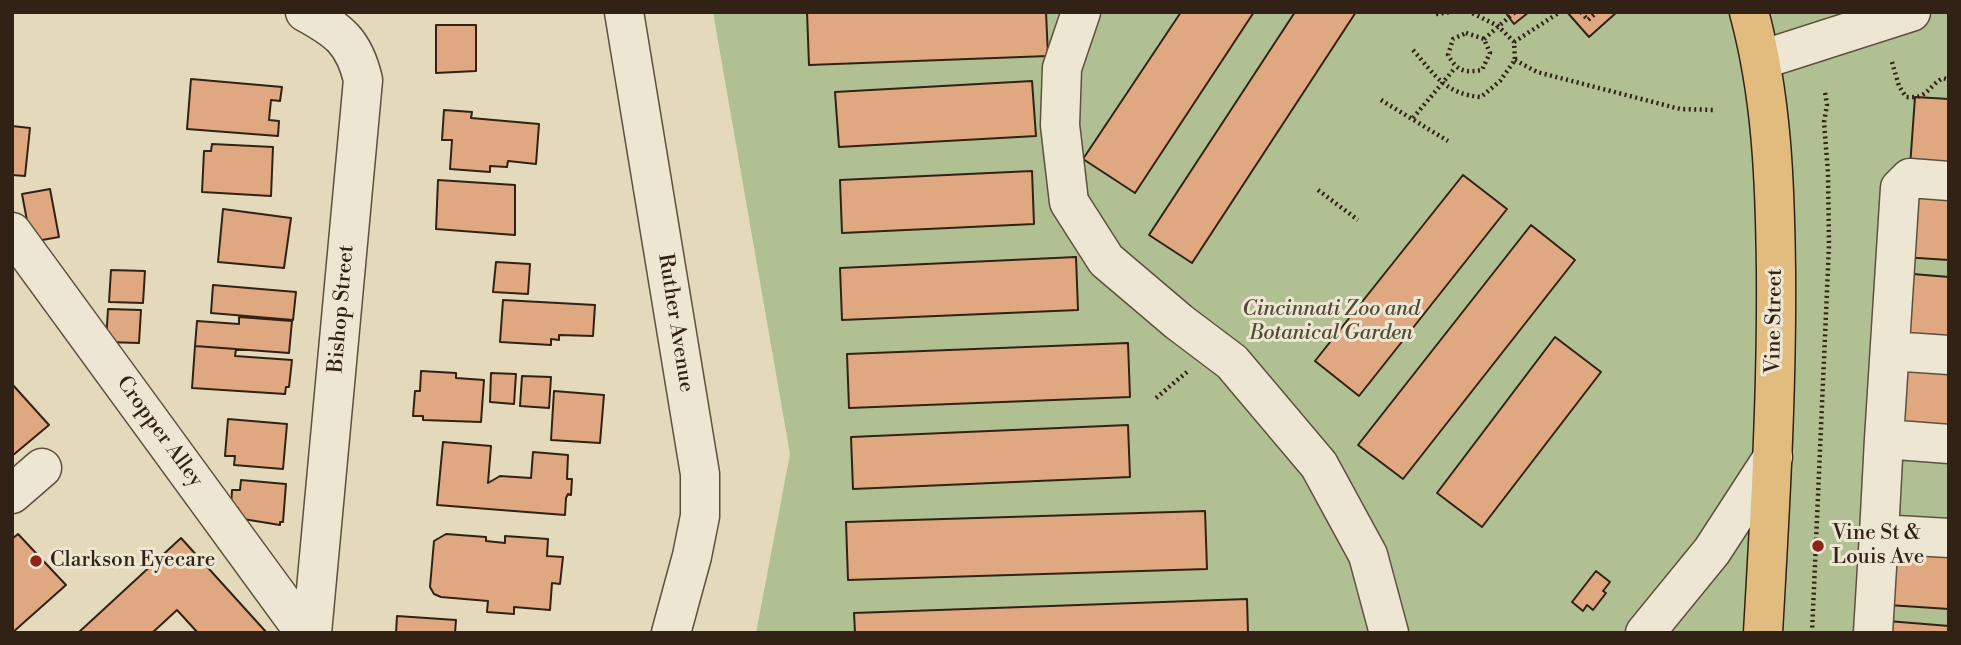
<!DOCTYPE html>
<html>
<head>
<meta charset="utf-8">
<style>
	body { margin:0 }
	#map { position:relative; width:1961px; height:645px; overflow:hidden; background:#e4d9bb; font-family:"Libre Bodoni",serif }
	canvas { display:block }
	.frame { position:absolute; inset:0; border:14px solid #312215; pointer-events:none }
</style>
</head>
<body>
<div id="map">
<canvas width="1961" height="645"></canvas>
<div class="frame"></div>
</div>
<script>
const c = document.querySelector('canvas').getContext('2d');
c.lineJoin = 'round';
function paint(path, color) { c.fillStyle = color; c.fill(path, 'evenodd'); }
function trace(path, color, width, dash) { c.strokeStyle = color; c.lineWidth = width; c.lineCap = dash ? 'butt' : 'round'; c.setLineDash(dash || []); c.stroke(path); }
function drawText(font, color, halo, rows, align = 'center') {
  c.font = font + ' "Libre Bodoni",serif'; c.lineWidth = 6; c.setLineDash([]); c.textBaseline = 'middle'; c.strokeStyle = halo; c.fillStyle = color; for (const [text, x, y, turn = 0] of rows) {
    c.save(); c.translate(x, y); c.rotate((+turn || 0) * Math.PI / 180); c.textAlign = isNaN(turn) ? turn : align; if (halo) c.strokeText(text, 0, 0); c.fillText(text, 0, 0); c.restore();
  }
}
const green = new Path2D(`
	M713 12H1949V633H756L790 454Z`);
const building = new Path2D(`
	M807 12H1046L1048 56 809 65Z
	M1181 12H1254L1135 193 1083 159Z
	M1295 12H1356L1192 263 1149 235Z
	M1505 12H1529L1514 24Z
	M1567 12H1617L1589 37Z
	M436 25H476V71L436 73Z
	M191 79 282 87 280 101 271 100 269 120 279 121 278 136 187 129Z
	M1032 81 1036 136 839 147 835 92Z
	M1915 97 1949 99V170L1910 167Z
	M444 110 472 112 471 118 539 124 536 164 508 161 507 167 490 166V172L450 169 452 140H442Z
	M12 126 30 128 25 176 12 175Z
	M212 144 273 147 271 196 202 192 204 151H211Z
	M1032 171 1034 224 842 233 840 180Z
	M1463 175 1507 209 1359 396 1315 361Z
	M438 180 515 185V235L436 229Z
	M1907 187 1949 190V260L1902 257Z
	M50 189 59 237 31 242 22 194Z
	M223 209 291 218 284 268 218 262Z
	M1531 225 1575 260 1403 479 1358 445Z
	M1076 257 1078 310 842 320 840 268Z
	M496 262 530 264 528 294 493 292Z
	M111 270 145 271 143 303 109 302Z
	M1901 273 1949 277V348L1896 344Z
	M213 285 296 292 293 320 211 313Z
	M503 300 595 305 593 336 559 335V340L551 339V345L500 342Z
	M108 309 141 310 139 343 106 342Z
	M239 317 292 321 289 353 195 346 197 321 239 324Z
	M1555 337 1601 372 1482 527 1437 493Z
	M1128 343 1130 397 849 408 847 354Z
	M195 346 236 349 235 356 292 360 289 387H286L285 394 192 388Z
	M1894 360 1949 364V435L1889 431Z
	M421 371 456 373V378L484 380 481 422 423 420V416H413L415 391H420Z
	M491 373 516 374 514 404 490 402Z
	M522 376 551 377 549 408 520 406Z
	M12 384 49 425 12 456Z
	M554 391 604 395 600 443 551 440Z
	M228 419 287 424 283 469 234 465 235 456H225Z
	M1128 425 1130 477 853 489 851 437Z
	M443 442 491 446 488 483 500 476 531 478 533 452 568 455 567 479H572L571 495 568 494 566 498 565 515 437 505Z
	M241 480 286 484 283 522H280V525L237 518 238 508H231L232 490H240Z
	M1205 511 1207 569 848 580 846 522Z
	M18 534 66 585 12 633V539Z
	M446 534 486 537V541L505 543V536L548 539 547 556 563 557 560 584 552 583 550 610 514 607V614L487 612 488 601 441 597 434 594 430 587 434 541Z
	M1894 534 1949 538V609L1888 605Z
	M181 538 267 633H198L177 610 152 633H78Z
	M1596 571 1610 582 1603 591 1606 593 1593 610 1587 605 1583 611 1572 602Z
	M1247 599 1248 633H855L854 613Z
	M397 616 456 620 455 633H396Z
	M1888 621 1949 626V633H1887Z`);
const path = new Path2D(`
	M1581 12 1588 20 1597 12
	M1436 14 1450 12
	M1466 33 1484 39 1490 53 1482 70C1464 73 1457 71 1448 55L1453 39Z
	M1484 39 1515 12
	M1514 42 1560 12
	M1413 50C1435 75 1445 94 1481 97L1500 81 1515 60 1514 42 1498 26 1470 12
	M1515 60 1537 72 1680 109 1715 110
	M1892 62 1899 86 1906 97C1928 99 1926 88 1943 78L1949 80
	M1381 100 1448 141
	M1413 118 1455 68
	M1318 190 1358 220
	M1156 398 1187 372
	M1812 633 1829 245 1828 173 1824 122 1827 105 1825 92`);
const minor = new Path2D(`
	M305 12C338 30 354 41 363 80L312 633
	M624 12 700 474V516L692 556 671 633
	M1081 12 1062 68 1060 125 1069 202 1106 260 1179 322 1232 362 1319 465 1368 555 1389 633
	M1761 60 1911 12
	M1949 181 1910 178 1900 188 1884 439 1949 444
	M12 232 305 633
	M1890 351 1949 355
	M12 494 42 468
	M1879 534 1884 439
	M1645 633 1712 551 1773 457
	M1873 633 1879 534 1949 538`);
const major = new Path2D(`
	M1749 12C1772 97 1775 183 1776 271 1777 392 1770 512 1763 633`);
const markers = [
	[1818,546,7,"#8f2418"],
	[36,561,7,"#8f2418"]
];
const streetNames = [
	["Bishop Street",342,309,-85],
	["Vine Street",1775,321,-89],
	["Ruther Avenue",675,323,81],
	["Cropper Alley",159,432,54]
];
const parkNames = [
	["Cincinnati Zoo and",1331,310],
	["Botanical Garden",1331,334]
];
const poiNames = [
	["Vine St &",1832,534],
	["Louis Ave",1832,558],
	["Clarkson Eyecare",50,561]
];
paint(green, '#b0c093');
paint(building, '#dfa880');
trace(building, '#312215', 2);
trace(minor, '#5e503e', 41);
trace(major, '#312215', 41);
trace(path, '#312215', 4.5, [2, 3.5]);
trace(minor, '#ede6d3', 38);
trace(major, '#e2bc7e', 38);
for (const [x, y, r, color] of markers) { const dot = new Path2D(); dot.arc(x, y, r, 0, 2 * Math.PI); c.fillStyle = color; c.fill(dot); trace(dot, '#ede6d3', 2.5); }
drawText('21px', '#312215', '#ede6d3', streetNames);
drawText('italic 21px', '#514a34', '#ede6d3', parkNames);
drawText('21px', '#312215', '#ede6d3', poiNames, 'left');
</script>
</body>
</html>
